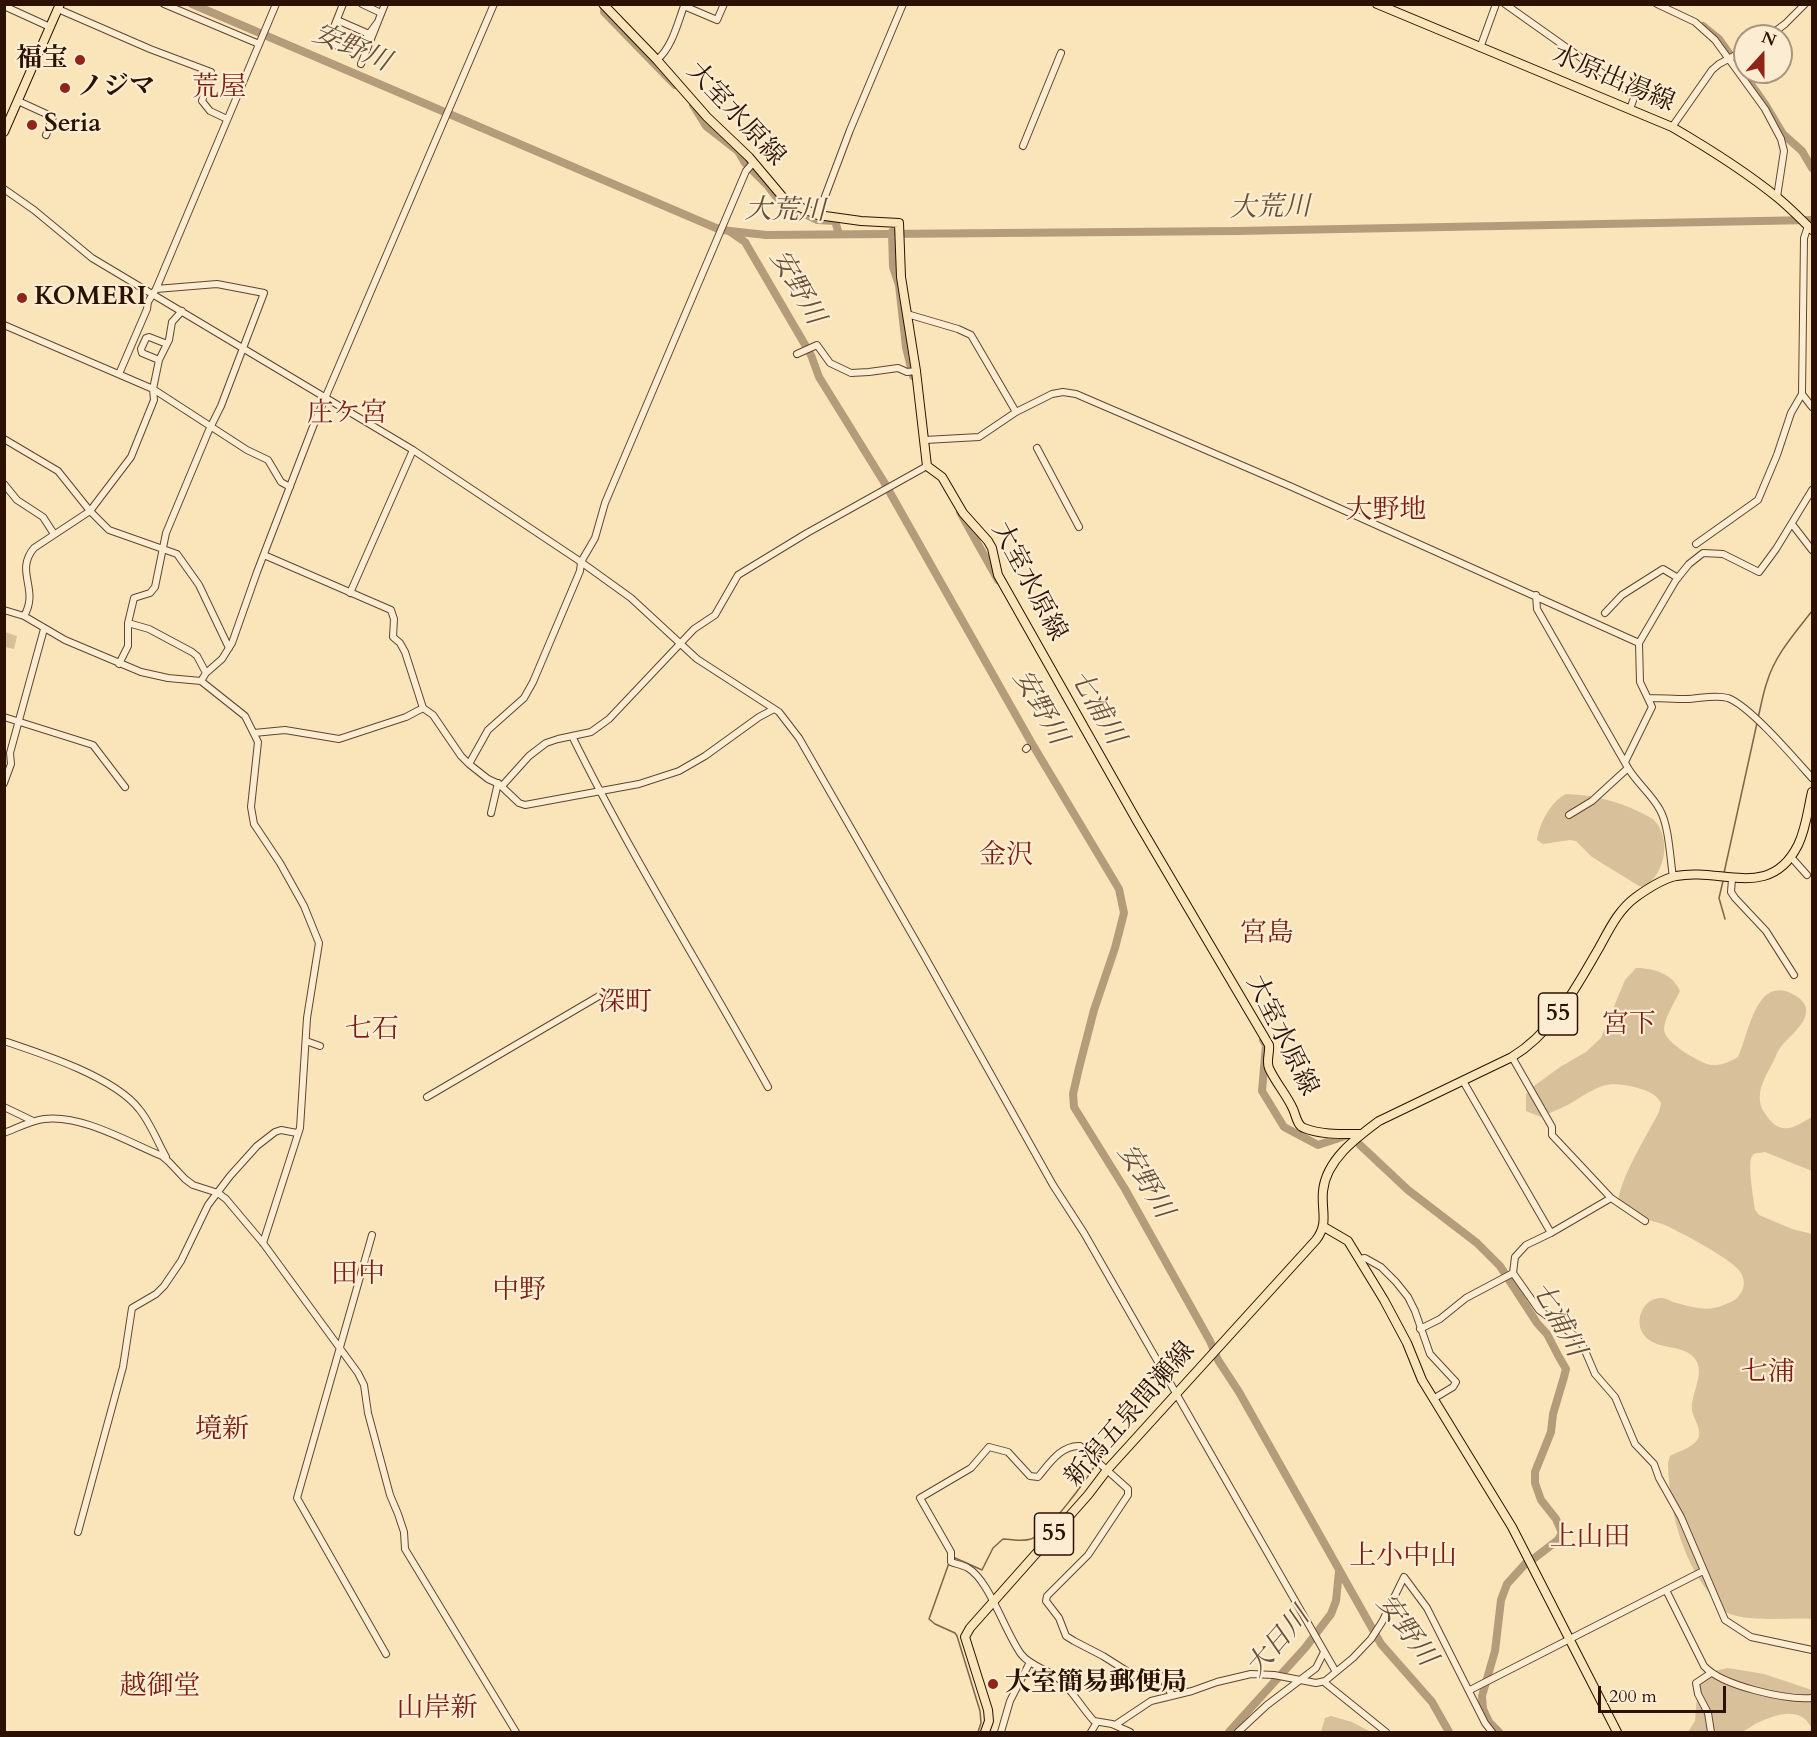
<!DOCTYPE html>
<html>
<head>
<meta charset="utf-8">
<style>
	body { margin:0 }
	#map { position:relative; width:1817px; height:1737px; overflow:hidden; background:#fae4b9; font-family:Cardo,serif }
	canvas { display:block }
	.frame { position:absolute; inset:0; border:6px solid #2c1000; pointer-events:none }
	.north { position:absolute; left:1733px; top:24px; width:60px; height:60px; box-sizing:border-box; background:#fcedd2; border:2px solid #a9957e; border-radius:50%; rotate:21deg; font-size:16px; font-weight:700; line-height:24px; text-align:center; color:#2c1000 }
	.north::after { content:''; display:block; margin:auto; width:21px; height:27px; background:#8f2418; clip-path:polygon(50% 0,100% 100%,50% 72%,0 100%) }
	.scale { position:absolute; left:1598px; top:1686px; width:128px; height:27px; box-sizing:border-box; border:3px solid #2c1000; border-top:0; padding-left:8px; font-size:18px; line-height:21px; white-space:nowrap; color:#2c1000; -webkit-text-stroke:4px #fcedd2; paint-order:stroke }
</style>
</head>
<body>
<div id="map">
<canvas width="1817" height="1737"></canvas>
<div class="frame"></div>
<div class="north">N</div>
<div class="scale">200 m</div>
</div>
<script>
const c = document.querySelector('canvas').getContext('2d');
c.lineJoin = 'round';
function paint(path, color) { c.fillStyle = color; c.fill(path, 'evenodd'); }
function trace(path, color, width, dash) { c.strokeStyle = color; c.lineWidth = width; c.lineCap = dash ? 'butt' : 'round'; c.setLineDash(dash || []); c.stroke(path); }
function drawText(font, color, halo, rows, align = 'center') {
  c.font = font + ' Cardo,"Noto Serif JP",serif'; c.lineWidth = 4.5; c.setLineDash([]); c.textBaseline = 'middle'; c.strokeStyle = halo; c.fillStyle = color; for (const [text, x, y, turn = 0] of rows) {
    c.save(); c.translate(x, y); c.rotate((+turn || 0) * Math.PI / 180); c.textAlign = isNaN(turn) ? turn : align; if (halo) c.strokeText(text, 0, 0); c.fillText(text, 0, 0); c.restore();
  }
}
const green = new Path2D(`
	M5 632 17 636 14 649 5 647Z
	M1566 794C1598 795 1625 803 1653 819 1672 838 1666 873 1644 887L1639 886 1592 857 1576 841 1570 840 1543 844 1537 840C1539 824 1551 801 1566 794Z
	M1636 968C1654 968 1673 974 1680 991 1675 1002 1664 1018 1664 1030 1665 1043 1700 1063 1711 1065 1721 1066 1729 1062 1738 1057 1749 1035 1756 971 1796 996 1801 999 1807 1005 1806 1011 1806 1025 1788 1037 1780 1048 1777 1052 1775 1059 1772 1064 1763 1081 1753 1098 1766 1115 1769 1119 1773 1125 1779 1127 1791 1132 1802 1122 1812 1117V1171L1765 1152C1761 1153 1755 1152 1752 1156 1747 1163 1754 1201 1755 1210L1759 1215 1792 1229 1812 1234V1619C1789 1617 1740 1624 1721 1609 1717 1605 1713 1598 1710 1594 1681 1558 1669 1509 1668 1463L1670 1456C1679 1451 1696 1447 1699 1436 1701 1427 1693 1418 1692 1410 1690 1393 1710 1368 1690 1354 1676 1344 1652 1350 1642 1332 1635 1318 1644 1299 1660 1298 1665 1298 1669 1300 1673 1302 1692 1307 1708 1313 1726 1304 1731 1302 1737 1300 1740 1294 1745 1288 1745 1280 1741 1273 1734 1260 1680 1232 1665 1225 1652 1220 1629 1217 1619 1206 1614 1188 1650 1130 1659 1112L1661 1103C1656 1094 1648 1091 1638 1088 1605 1079 1598 1087 1571 1103 1565 1107 1549 1113 1541 1117L1526 1111V1094L1534 1086 1560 1067 1586 1052 1601 1038 1625 980Z
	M1728 1668 1764 1674 1812 1690V1732H1810L1811 1727C1800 1705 1774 1715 1757 1723 1751 1726 1746 1731 1741 1732 1724 1736 1705 1732 1688 1732L1695 1721 1698 1685 1714 1671Z
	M1331 1716 1352 1722 1371 1732H1321L1325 1718Z`);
const stream = new Path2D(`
	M1758 718C1761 706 1763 693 1767 682 1775 655 1795 633 1812 611
	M1724 873 1757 723
	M1723 881 1719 898 1725 919
	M1099 1460 1116 1441
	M953 1557 982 1570 993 1548 1003 1539C1012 1539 1022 1542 1031 1539 1049 1532 1086 1480 1096 1464
	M949 1563 929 1619 935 1624 955 1633 957 1636 980 1711 981 1723 978 1732`);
const river = new Path2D(`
	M192 4 716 228 729 231 745 242 811 355 819 377 884 482 1031 742 1119 889 1124 913 1115 948 1094 1010 1079 1068 1073 1094 1074 1107 1125 1189 1210 1341 1218 1360 1239 1392 1381 1644 1432 1702 1449 1732
	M605 4 604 12 675 85
	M1703 26 1719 39 1765 104 1783 134 1802 151 1812 168
	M693 105 706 126 738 151 745 163 768 186 781 203 817 220 835 221 839 234
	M730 231 766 235 1237 231 1812 220
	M892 232 893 267 899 285 906 347 913 376
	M960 512 998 580
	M1263 1040 1266 1045 1262 1091 1284 1127 1318 1145 1345 1136
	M1360 1145 1408 1190 1477 1243 1500 1266 1537 1323 1547 1334 1559 1357 1566 1369 1564 1377 1553 1414 1551 1432 1535 1472V1483L1541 1500 1556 1519 1562 1533 1558 1540 1532 1560
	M1229 1732 1305 1648 1331 1614 1336 1601 1339 1572
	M1499 1732 1489 1722 1483 1709 1482 1696 1495 1651 1501 1600 1507 1584 1526 1563`);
const minor = new Path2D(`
	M164 4 259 44
	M343 4 328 42 355 53 377 23
	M362 4 381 13
	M1505 4 1632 94 1634 98 1630 109
	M1657 4 1695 22 1715 40 1765 109 1781 139 1784 151 1777 197
	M4 6 50 27
	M58 9 150 49 211 72 202 101 210 111 227 119
	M337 20 369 34
	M1769 36 1785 24 1805 4
	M1480 48 1496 4
	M657 60C672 47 677 25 684 6L717 20 724 4
	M361 64 385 4
	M18 101 53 117 46 135
	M1672 127 1712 70 1719 64 1745 50
	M1023 146 1061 53
	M4 189 34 210 92 258 413 450 581 562 631 598 697 659 779 712 799 738 925 957 1053 1185 1084 1233 1336 1672
	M818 215 850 130 903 4
	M907 314 958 329 971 335 1016 412
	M4 325 153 389 247 450 268 460 281 482 290 487
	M797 354 817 345 830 363 851 373 869 372 898 368 907 372 916 371
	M159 360 142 353 141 349 146 338 149 337 167 344
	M119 374 147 309 148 302 156 289 276 4
	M1802 394 1812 407
	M4 439 58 471 90 511 109 530 177 554 199 585 229 648
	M925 440 979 437 1016 412 1052 394 1063 392 1076 394 1292 487 1639 643
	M1037 448 1079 527
	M4 484 17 500 43 517 54 534
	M1792 524 1812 550
	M1696 544 1758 500 1777 455 1791 413 1802 394 1804 238 1807 229 1810 228
	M264 555 391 610 394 619 393 637 400 643 405 652 423 708 433 715 461 756 469 764 488 779 499 784 519 803 525 805 639 784 679 771 705 756 759 717 774 709
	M350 593 413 450
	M1536 595 1537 609 1628 768C1637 783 1652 795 1660 810 1669 826 1670 858 1673 877
	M4 610 24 616 65 640 141 672 168 678 201 681 245 716 258 742 251 807 254 824 280 863 304 906 319 943 307 1018 300 1128 263 1243
	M1605 613 1622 595 1663 569 1678 578
	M24 616C40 589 14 572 34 548L90 511 131 457 154 400 153 389 159 360 169 340 172 322 182 311
	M128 623 149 629 192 652 197 656 206 673
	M119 664 128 646V623L134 598 150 593 155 587 166 533 209 430 221 406 264 293 217 284 156 289
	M201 681 206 673 222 659 232 643 257 572 314 424 494 4
	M1648 698C1661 698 1673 699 1686 699 1699 699 1714 694 1728 698 1750 706 1795 759 1812 778
	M4 717 93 745 125 787
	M254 733 285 730 339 739 406 717 423 708
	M572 736C631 856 703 970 768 1087
	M1026 749 1027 748
	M1625 762 1652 707 1640 682 1639 643 1676 580 1689 564 1703 553 1723 554 1759 572 1776 549 1812 490
	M469 764 488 730 524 698 533 682 580 571 581 562 595 538 605 503 746 171 753 163
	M4 783 11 764 10 753 44 629
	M502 786 529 756 546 743 558 739 591 732 609 719 694 629 715 615 738 575 807 533 927 466
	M491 813 498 783
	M1569 815 1592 801 1628 768
	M1791 857 1807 875
	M1732 879 1731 892 1735 898 1766 931 1794 975
	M4 1041C43 1054 114 1077 139 1109 150 1122 157 1141 166 1157
	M306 1041 320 1046
	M1512 1057 1552 1127V1135L1611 1198 1645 1221
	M1463 1081 1551 1233
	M427 1097 599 996
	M4 1107 33 1121
	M4 1133C17 1128 30 1121 44 1119 81 1114 128 1142 162 1156L169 1162 185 1179 193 1185 218 1193 226 1199 263 1243 358 1373 364 1385 368 1413 390 1495 398 1514 404 1532 405 1549 516 1732
	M1611 1198 1551 1233 1526 1245 1515 1257 1513 1273 1539 1310 1575 1336 1583 1346 1595 1374 1615 1397 1635 1444 1654 1464 1659 1478 1681 1517 1725 1620 1751 1637 1812 1650
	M372 1235 297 1498 386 1654
	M1360 1259 1365 1258 1381 1267 1396 1282 1408 1297 1415 1311 1430 1354 1456 1382 1453 1387 1433 1399
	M1420 1329 1440 1319 1466 1298 1513 1273
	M78 1532 123 1367 132 1308 156 1294 164 1286 181 1261 208 1205 230 1176 257 1146 275 1132 281 1130 297 1133
	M1666 1590 1704 1666C1722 1686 1786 1700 1812 1698
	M1711 1673 1696 1683 1698 1694 1708 1713 1711 1732
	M1324 1682 1386 1732
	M1470 1690 1703 1571
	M1115 1725 1151 1701 1192 1691 1217 1682 1251 1674 1274 1675 1316 1683 1325 1681 1353 1658 1371 1639 1382 1622 1404 1577 1427 1608 1485 1723 1492 1732
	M1001 1732 1010 1701 1030 1662
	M1091 1732 1097 1722
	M1130 1732 1112 1724 1094 1721C1081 1707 1073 1691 1059 1679 1047 1669 1030 1666 1021 1654 1005 1632 989 1580 968 1568 963 1565 956 1564 951 1562V1552L920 1498 971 1468 989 1447 1008 1452 1030 1476 1038 1477C1049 1464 1061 1445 1080 1446L1128 1489V1495L1088 1555 1047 1596 1046 1601 1059 1618 1066 1636 1074 1641 1103 1656 1133 1675H1160L1172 1695
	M1238 1732 1267 1705 1316 1668 1324 1652`);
const major = new Path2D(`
	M603 4 657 60 707 117 749 157 786 201 818 215 861 221 899 223 901 277 916 371 927 466 942 477 963 513 988 541 992 548 998 575 1137 821 1269 1045C1270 1053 1266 1061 1269 1068 1275 1082 1287 1095 1293 1109 1296 1115 1297 1126 1304 1128 1321 1135 1343 1134 1360 1134
	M1377 4 1672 127C1708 148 1745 171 1778 198 1790 208 1801 219 1812 230
	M4 132 60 4
	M1324 1227 1348 1241 1384 1300 1407 1343 1422 1380 1512 1527 1617 1732
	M985 1732 989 1721 988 1710 965 1637 970 1628 1088 1495 1107 1470 1316 1240C1329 1223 1321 1211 1323 1191 1326 1160 1356 1138 1379 1121L1512 1057C1553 1032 1575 989 1599 948 1609 930 1618 910 1636 897 1647 889 1663 879 1676 876 1721 867 1770 901 1798 845 1806 829 1808 809 1812 792`);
const markers = [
	[80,60,6,"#8f2418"],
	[65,88,6,"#8f2418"],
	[32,125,6,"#8f2418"],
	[22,298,6,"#8f2418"],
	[993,1684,6,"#8f2418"]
];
const shields = [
	[1558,1014,39],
	[1054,1534,39]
];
const shieldNames = [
	["55",1558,1014],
	["55",1054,1534]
];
const poiNames = [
	["福宝",68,60,"right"],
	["ノジマ",77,88],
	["Seria",44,125],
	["KOMERI",34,298],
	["大室簡易郵便局",1005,1684]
];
const streetNames = [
	["水原出湯線",1613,80,23],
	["大室水原線",735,115,47],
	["大室水原線",1028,582,62],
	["大室水原線",1281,1036,64],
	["新潟五泉間瀬線",1131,1415,-49]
];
const waterNames = [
	["安野川",351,49,23],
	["大荒川",1270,209,-1],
	["大荒川",785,212,1],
	["安野川",796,288,60],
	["安野川",1039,708,60],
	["七浦川",1096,708,60],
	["安野川",1144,1182,59],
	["七浦川",1557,1320,61],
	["安野川",1405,1631,54],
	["大日川",1279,1643,-49]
];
const neighbourhoodNames = [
	["荒屋",219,89],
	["庄ケ宮",347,415],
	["大野地",1386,512],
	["金沢",1006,857],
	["宮島",1267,935],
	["深町",625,1004],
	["宮下",1629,1026],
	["七石",372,1031],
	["田中",358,1276],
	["中野",519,1292],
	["七浦",1768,1374],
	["境新",222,1431],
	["上山田",1590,1539],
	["上小中山",1403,1558],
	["越御堂",160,1688],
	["山岸新",437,1710]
];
paint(green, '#d7c09a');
trace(stream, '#7e6449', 1.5);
trace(river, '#b49c7a', 8);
trace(minor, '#60452e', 8);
trace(major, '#2c1000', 10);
trace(minor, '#fcedd2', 6);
trace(major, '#fae4b9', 8);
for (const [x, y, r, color] of markers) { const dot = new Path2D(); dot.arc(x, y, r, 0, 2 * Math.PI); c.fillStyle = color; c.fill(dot); trace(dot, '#fcedd2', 2); }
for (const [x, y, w] of shields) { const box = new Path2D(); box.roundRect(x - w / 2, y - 21, w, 42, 4.5); c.fillStyle = '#fcedd2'; c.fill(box); trace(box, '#2c1000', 1.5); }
drawText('bold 24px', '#2c1000', null, shieldNames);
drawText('bold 26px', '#2c1000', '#fcedd2', poiNames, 'left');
drawText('26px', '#2c1000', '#fcedd2', streetNames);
drawText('italic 27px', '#694f37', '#fcedd2', waterNames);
drawText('27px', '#7a1f14', '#fcedd2', neighbourhoodNames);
</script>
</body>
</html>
